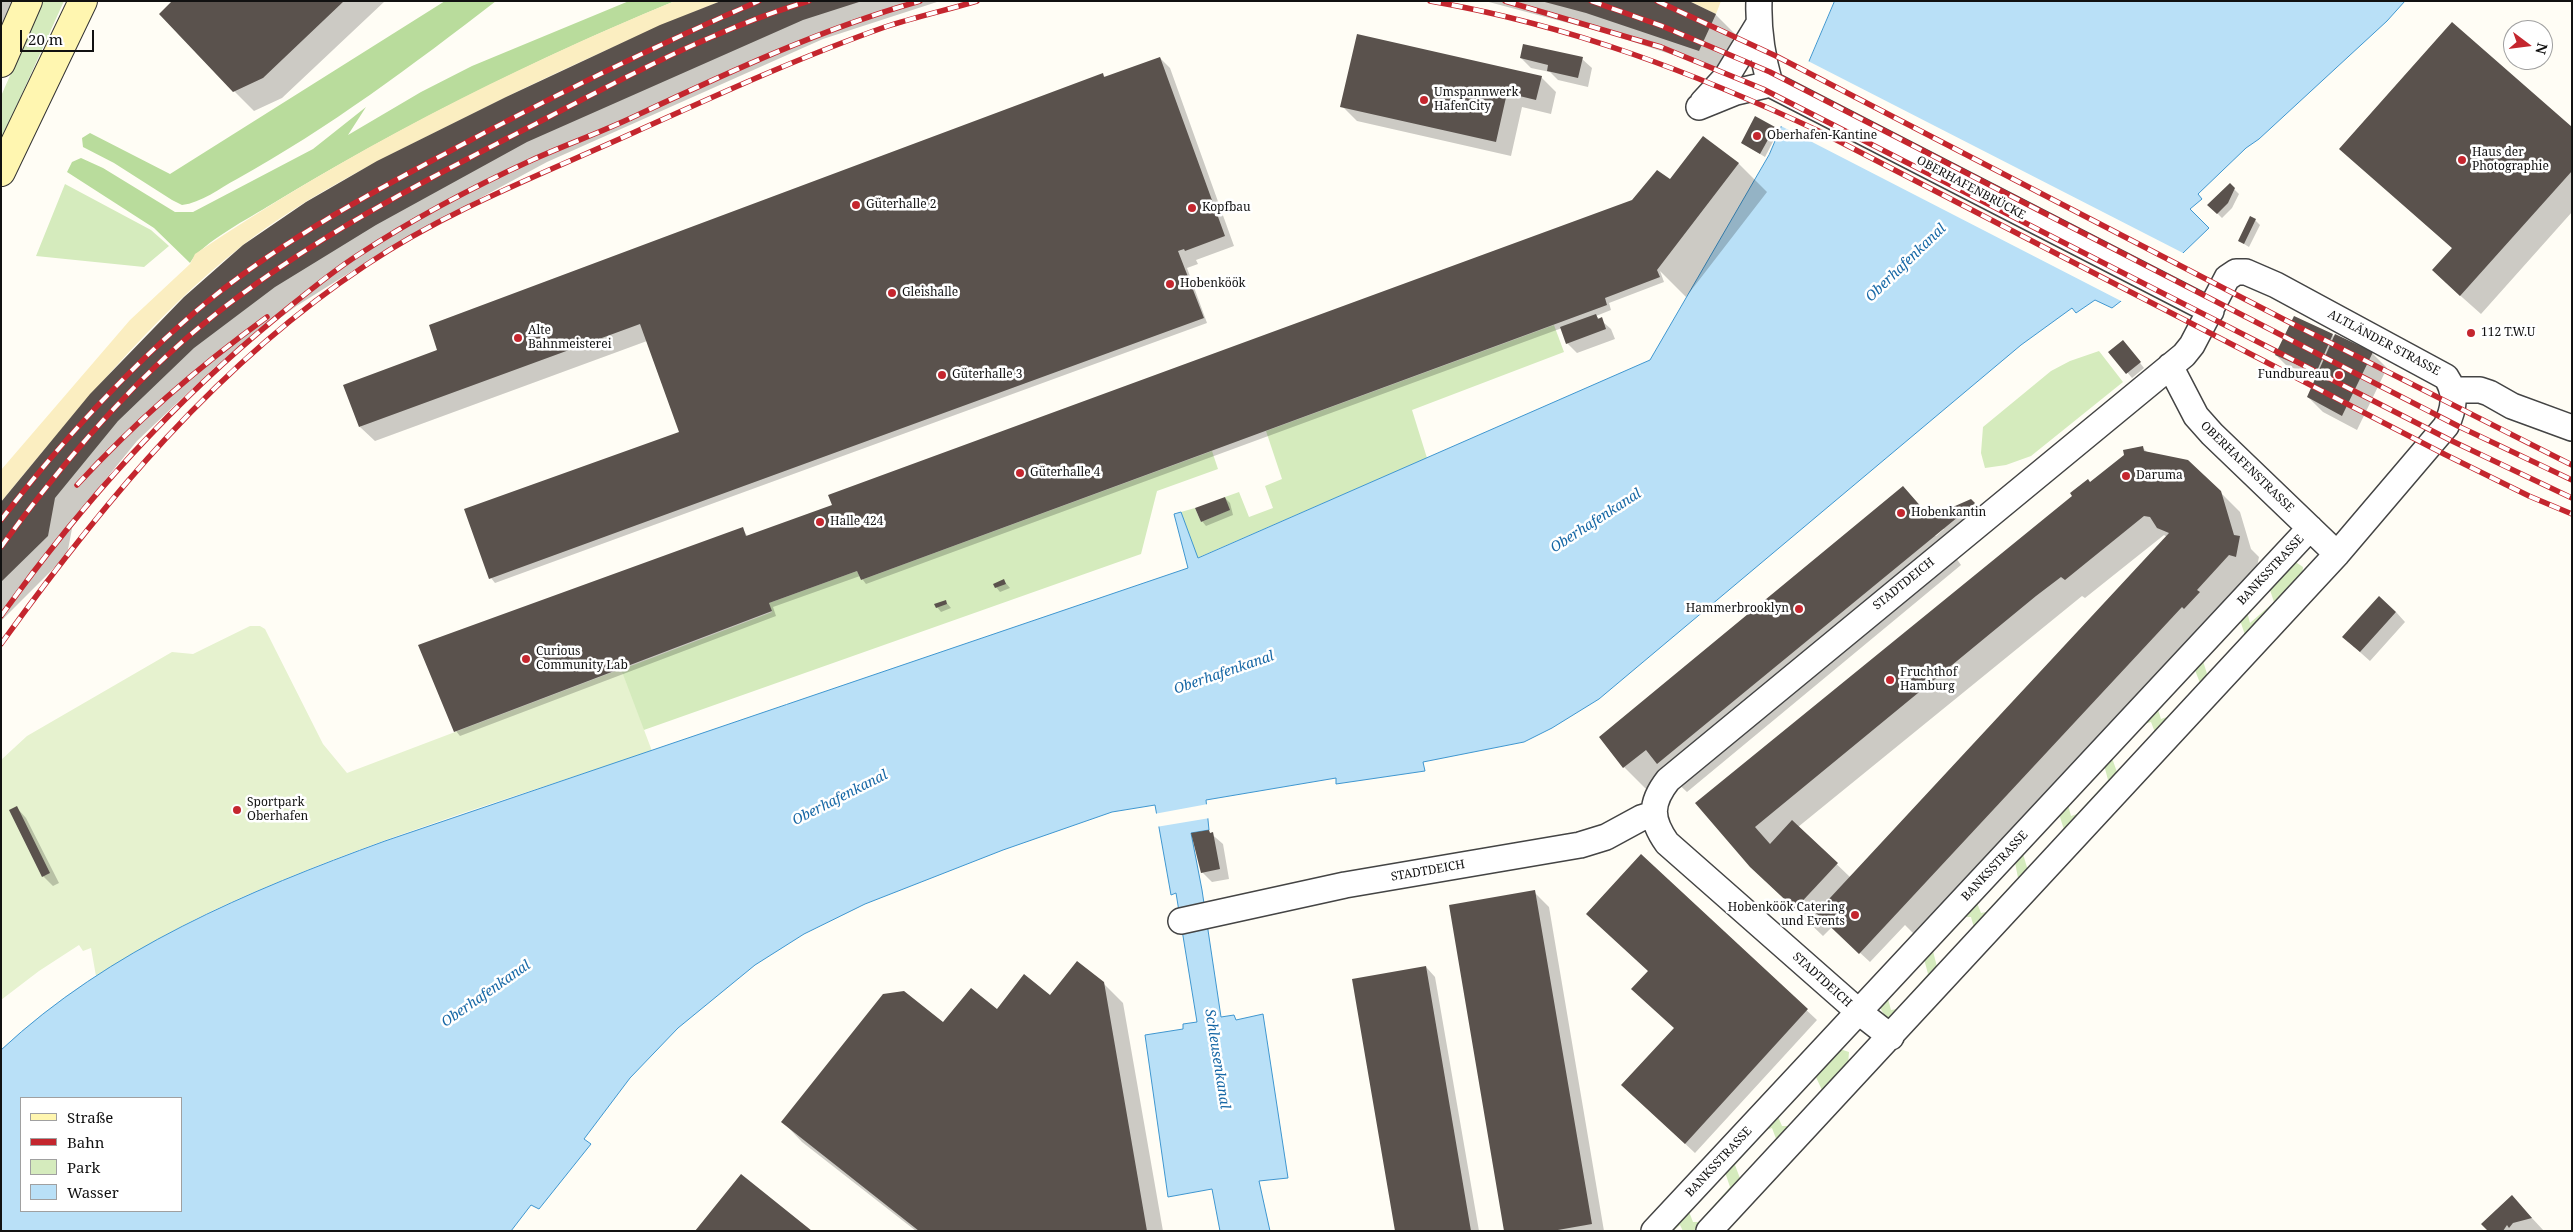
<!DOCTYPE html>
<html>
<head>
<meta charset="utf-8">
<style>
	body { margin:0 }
	#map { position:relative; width:2573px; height:1232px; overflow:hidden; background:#fffdf5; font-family:"Noto Serif",serif }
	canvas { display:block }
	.frame { position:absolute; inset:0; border:2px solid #111; pointer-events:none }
	.legend { position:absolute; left:20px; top:1097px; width:162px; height:115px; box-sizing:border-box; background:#fff; border:1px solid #a0a0a0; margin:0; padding:6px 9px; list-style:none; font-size:15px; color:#111 }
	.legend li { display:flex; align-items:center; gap:10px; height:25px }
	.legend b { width:25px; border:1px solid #a0a0a0 }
	.north { position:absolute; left:2503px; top:20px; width:50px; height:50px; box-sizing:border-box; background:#fff; border:1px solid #a0a0a0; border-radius:50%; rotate:105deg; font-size:14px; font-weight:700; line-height:20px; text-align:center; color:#111 }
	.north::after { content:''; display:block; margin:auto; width:18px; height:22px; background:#c4262e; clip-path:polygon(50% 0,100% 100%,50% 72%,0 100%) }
	.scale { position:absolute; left:20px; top:30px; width:74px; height:22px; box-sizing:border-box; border:2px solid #111; border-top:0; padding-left:6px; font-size:15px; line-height:18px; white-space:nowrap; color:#111; -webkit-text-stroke:4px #fff; paint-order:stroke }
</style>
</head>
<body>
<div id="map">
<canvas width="2573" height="1232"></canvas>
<div class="frame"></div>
<ul class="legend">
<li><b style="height:6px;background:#fff6b0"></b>Straße</li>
<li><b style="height:6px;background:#c4262e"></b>Bahn</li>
<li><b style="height:14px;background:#d5ebbd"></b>Park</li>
<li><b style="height:14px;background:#b9e0f7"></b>Wasser</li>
</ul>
<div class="north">N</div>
<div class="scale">20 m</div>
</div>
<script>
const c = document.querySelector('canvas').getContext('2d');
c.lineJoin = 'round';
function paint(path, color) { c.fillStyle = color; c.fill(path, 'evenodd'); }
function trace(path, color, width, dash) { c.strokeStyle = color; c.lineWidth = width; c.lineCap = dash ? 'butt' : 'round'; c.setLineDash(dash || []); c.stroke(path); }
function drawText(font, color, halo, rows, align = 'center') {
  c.font = font + ' "Noto Serif",serif'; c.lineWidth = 5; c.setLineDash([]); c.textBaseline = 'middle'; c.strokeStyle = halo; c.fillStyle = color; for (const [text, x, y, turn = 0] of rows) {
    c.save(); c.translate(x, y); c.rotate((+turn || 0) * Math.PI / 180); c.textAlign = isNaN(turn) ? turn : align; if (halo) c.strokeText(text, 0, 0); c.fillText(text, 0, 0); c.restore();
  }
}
const green = new Path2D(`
	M43 1H64L1 140V96Z
	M65 184 151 230 169 246 144 267 36 256Z
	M1554 325 1564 352 1412 410 1427 458 1197 558 1181 512 1195 508 1201 522 1229 510 1225 497 1239 492 1249 517 1273 508 1265 486 1282 479 1266 431Z
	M2099 351 2123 382 2031 456 2006 465 1985 468 1981 453 1983 427 2051 371 2070 361Z
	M1212 451 1218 469 1157 491 1141 554 480 788 455 733 772 612 769 603 857 571 861 580Z
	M2294 561 2303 567 2302 577 2246 638 2241 623 2236 624 2203 661 2208 677 2156 735 2151 722 2144 724 2112 758 2118 775 2065 833 2060 817 2055 819 2023 854 2029 874 1975 931 1971 917H1964L1933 951 1938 971 1890 1018 1885 1016 1879 1006 1887 995 1891 1010 1897 1009 1928 974 1923 955 1975 898 1981 913 1986 912 2018 878 2014 857 2067 801 2071 816 2077 814 2108 780 2103 761 2156 703 2161 719 2167 717 2200 683 2193 665 2246 608 2250 623 2274 602 2268 584Z
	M1840 1049 1849 1052 1848 1065 1778 1144 1772 1128 1766 1130 1735 1165 1741 1181 1696 1231H1683L1680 1225 1673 1231H1668L1688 1209 1693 1222H1699L1730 1187 1724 1169 1776 1112 1782 1126H1788L1822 1090 1814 1073Z`);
const forest = new Path2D(`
	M445 1H496C413 65 329 128 237 179 220 188 201 203 182 205L172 200 114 163 83 147 82 138 90 133 170 174Z
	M629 1H675C535 59 401 126 272 204 251 217 201 243 190 263L154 228 67 172 72 162 81 158 103 168 175 212H193L313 149 366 107 348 135 421 92 472 66Z`);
const sand = new Path2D(`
	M675 1H721C632 37 545 77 460 120 385 157 309 194 243 245 150 318 76 412 1 502V470L130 320 190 264 195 254C345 153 507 70 675 1Z
	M1689 1H1721L1716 14Z`);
const pitch = new Path2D(`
	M250 626H260L265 629 323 744 347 773 621 669 652 751C504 800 353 845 212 911 172 930 134 953 96 976L91 948 83 951 79 945 39 971 1 1000V760L27 736 172 652 193 654Z`);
const water = new Path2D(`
	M1835 1H2405L2387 21 2259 139 2246 148 2198 194 2202 199 2190 209 2209 228 2183 253 2112 308 2095 300 2076 313 2072 308 2021 345 1599 699 1552 728 1524 742 1423 762 1425 771 1336 784V778L1206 800 1209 830 1191 833 1202 890 1221 1017 1234 1015 1236 1020 1263 1014 1288 1178 1259 1181 1270 1231H1220L1212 1189 1168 1197 1145 1035 1183 1029V1024L1197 1022 1176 893 1171 895 1155 805 1112 812 1003 850 865 904 804 934 755 965 678 1028 630 1078 584 1139 591 1144 539 1209 531 1205 511 1231H1V1050C109 949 248 891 385 841L1188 568 1174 514 1181 512 1198 558 1650 360 1769 155ZM21 1098H181V1211H21Z`);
const pier = new Path2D(`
	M1808 61 2185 254 2123 302 1779 125Z
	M1208 804 1210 818 1156 827 1154 814Z`);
const shadow = new Path2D(`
	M1 1H24L1 55Z
	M173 1H385L282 98 254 111 234 91Z
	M724 1H940L823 39 547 162 395 244 295 307 214 368 137 441 74 518 67 555 1 621V504L91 395Z
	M1485 1H1686L1716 15 1735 34 1719 70 1606 33Z
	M1160 58 1170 68 1234 246 1196 260 1198 264 1187 268 1207 323 495 583 491 578 680 433 647 341 375 441 360 427 439 350 1102 74 1106 78Z
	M1521 58 1582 59 1592 68 1588 87 1558 80 1550 72 1531 68Z
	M1541 77 1556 92 1551 114 1522 107 1511 156 1357 121 1342 106Z
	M1774 128 1778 132 1765 157 1742 143Z
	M2572 129V212L2481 314 2454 290 2453 249 2341 149Z
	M1703 138 1739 164 1767 192 1686 297 1660 271 1664 282 1609 303 1611 310 1596 316 1611 329 1615 339 1577 353 1567 343 1562 328 866 584 860 576 773 607 776 616 460 736 456 731 742 528 748 537 834 506 1633 201 1671 180Z
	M2230 185 2239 194 2232 208 2222 218 2209 205Z
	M2255 220 2260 225 2249 247 2239 241Z
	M2332 335 2372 353 2387 368 2357 430 2323 412 2308 397 2317 378 2286 365 2276 355Z
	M2127 346 2144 368 2132 378 2110 352Z
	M2143 448 2148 453 2220 492 2240 512 2251 549 2259 557 2255 576 2249 574 1915 935 1905 925 1870 962 1832 927 1823 936 1750 866 1696 803 2090 484ZM2164 535 2167 537 1851 878 1798 827 2082 596 2085 598Z
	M1903 488 1932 518 1971 500 1993 523 1954 555 1961 565 1687 792 1673 779 1652 795 1624 767 1600 737ZM1942 528 1944 529 1936 536 1934 535Z
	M1225 498 1230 503 1233 515 1206 526 1202 521Z
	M1004 581 1010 588 1000 592 996 587Z
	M945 601 951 608 941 612 937 607Z
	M2396 612 2405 622 2370 661 2353 646Z
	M17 808 26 818 59 883 53 886 43 876Z
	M1208 831 1223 844 1229 879 1212 882 1202 872Z
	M1641 856 1817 1020 1695 1153 1633 1095 1675 1029 1649 971Z
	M1534 892 1549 907 1604 1231H1505Z
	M1426 967 1435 977 1479 1231H1396Z
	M1103 983 1123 1003 1163 1231H916L802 1142 783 1122 944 1024Z
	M2512 1197 2531 1217 2544 1231H2489Z`);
const building = new Path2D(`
	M172 1H344L263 78 233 92 159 14Z
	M721 1 859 2 803 20 527 142 376 225 275 287 194 348 118 421 55 498 48 536 1 582V502L90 394 184 297 243 245 306 202 377 161 506 97 660 25Z
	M1541 1H1689L1716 14 1699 51 1586 13Z
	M2452 22 2572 127V171L2460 296 2432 270 2452 248 2339 149Z
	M1357 34 1542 76 1536 100 1507 93 1496 142 1340 107Z
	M1523 44 1583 57 1578 78 1547 71 1548 65 1520 58Z
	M1160 57 1225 236 1185 251 1184 249 1178 251 1204 318 489 579 464 509 679 432 640 324 359 427 343 385 437 350 429 325 1103 73 1104 77Z
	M1755 116 1775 127 1760 154 1741 143Z
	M1703 136 1739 163 1657 270 1660 277 1605 298 1607 305 861 580 857 571 769 603 772 611 454 732 418 645 743 527 746 536 832 505 828 495 1632 200 1657 170 1670 179Z
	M2230 183 2235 188 2228 203 2217 214 2207 205Z
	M2250 216 2256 219 2244 244 2238 241Z
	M1596 314 1598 319 1602 317 1606 329 1566 344 1560 327Z
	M2294 316 2333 334 2316 373 2275 355Z
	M2335 334 2373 352 2342 416 2307 397Z
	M2123 340 2141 362 2126 374 2108 352Z
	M2143 446 2144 451 2188 460 2221 491 2234 535 2240 536 2236 557 2229 555 2197 590 2200 592 2184 609 2182 607 1859 954 1816 913 2169 533 2157 528 2150 517 2144 516 2065 580 2061 577 2036 596 1755 827 1770 844 1792 820 1838 863 1795 909 1750 867 1695 803 2072 496 2070 493 2088 479 2090 482 2124 455 2123 450Z
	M1903 486 1930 517 1971 499 1975 503 1657 764 1646 750 1623 768 1599 737Z
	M1225 497 1230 510 1201 522 1195 508Z
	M1004 579 1006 584 995 588 993 584Z
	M2379 596 2396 612 2360 652 2342 637Z
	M946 600 947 604 936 608 934 604Z
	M17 806 50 873 42 877 9 810Z
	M1209 830 1210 833 1213 832 1220 869 1201 873 1191 833Z
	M1641 854 1808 1009 1685 1144 1621 1085 1674 1028 1631 989 1648 971 1586 914Z
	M1535 890 1592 1224 1552 1231H1504L1449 905Z
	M1077 961 1104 982 1147 1231H919L781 1122 883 994 904 991 943 1022 971 988 997 1009 1024 974 1050 995Z
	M1426 966 1471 1231H1395L1352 979Z
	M741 1174 812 1231H695Z
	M2512 1195 2532 1218 2513 1223 2509 1228 2507 1225 2503 1231H2488L2481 1224Z`);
const street = new Path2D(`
	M1759 1C1758 30 1762 56 1770 84
	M1703 102 1727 76 1758 25
	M1699 107 1736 92 1770 84 2211 311
	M2170 366 2196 416 2212 434 2337 554
	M2453 390H2480L2489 393 2512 406 2572 428
	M1181 921 1345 885 1580 845 1606 837 1641 818 1654 814
	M1654 1231 2310 528
	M1709 1231 2337 554 2446 426C2454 409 2457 393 2446 377L2276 285 2246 272H2236L2227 278 2192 345 2184 355 1668 780C1650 803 1650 819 1667 843L1859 1012 1891 1037`);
const secondary = new Path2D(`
	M1 63 28 1
	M1 172 83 1`);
const rail = new Path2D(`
	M1430 1C1570 25 1695 73 1823 133L2444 454 2529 496 2572 514
	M1505 1 1661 47 1763 89 2450 440 2572 498
	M1591 1 1662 26 1770 72 2458 426 2572 480
	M1657 1 1776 56 2287 321 2572 465
	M77 485C134 423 198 367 267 317
	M1 520C59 444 123 374 195 312 272 246 363 197 452 150 553 96 654 46 759 1
	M1 547C54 474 114 402 182 342 288 249 416 185 541 121 628 76 715 29 809 1
	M1 616C81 504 171 404 277 317 303 296 330 273 358 255 413 219 473 187 532 160 565 145 599 133 631 118 725 74 820 29 920 1
	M1 644C104 501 218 363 366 265 449 209 545 173 635 132 717 95 800 57 885 27 915 17 947 10 977 1`);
const markers = [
	[1424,100,5,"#c4262e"],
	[1757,136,5,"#c4262e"],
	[2462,160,5,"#c4262e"],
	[856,205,5,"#c4262e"],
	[1192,208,5,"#c4262e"],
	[1170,284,5,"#c4262e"],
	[892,293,5,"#c4262e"],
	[2471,333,5,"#c4262e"],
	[518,338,5,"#c4262e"],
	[942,375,5,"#c4262e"],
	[2339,375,5,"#c4262e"],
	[1020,473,5,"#c4262e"],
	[2126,476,5,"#c4262e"],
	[1901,513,5,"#c4262e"],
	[820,522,5,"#c4262e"],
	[1799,609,5,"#c4262e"],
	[526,659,5,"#c4262e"],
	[1890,680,5,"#c4262e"],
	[237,810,5,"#c4262e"],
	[1855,915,5,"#c4262e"]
];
const poiNames = [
	["Umspannwerk",1434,93],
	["HafenCity",1434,107],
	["Oberhafen-Kantine",1767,136],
	["Haus der",2472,153],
	["Photographie",2472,167],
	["Güterhalle 2",866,205],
	["Kopfbau",1202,208],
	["Hobenköök",1180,284],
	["Gleishalle",902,293],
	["Alte",528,331],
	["Bahnmeisterei",528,345],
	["112 T.W.U",2481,333],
	["Güterhalle 3",952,375],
	["Fundbureau",2329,375,"right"],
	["Güterhalle 4",1030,473],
	["Daruma",2136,476],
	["Hobenkantin",1911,513],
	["Halle 424",830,522],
	["Hammerbrooklyn",1789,609,"right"],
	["Curious",536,652],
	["Community Lab",536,666],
	["Fruchthof",1900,673],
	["Hamburg",1900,687],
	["Sportpark",247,803],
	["Oberhafen",247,817],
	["Hobenköök Catering",1845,908,"right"],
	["und Events",1845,922,"right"]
];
const streetNames = [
	["OBERHAFENBRÜCKE",1971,188,28],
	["ALTLÄNDER STRASSE",2384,343,28],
	["OBERHAFENSTRASSE",2247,467,44],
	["BANKSSTRASSE",2271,570,-47],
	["STADTDEICH",1904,584,-39],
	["BANKSSTRASSE",1995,866,-47],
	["STADTDEICH",1428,871,-10],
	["STADTDEICH",1822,980,42],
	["BANKSSTRASSE",1719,1162,-47]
];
const waterNames = [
	["Oberhafenkanal",1906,263,-44],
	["Oberhafenkanal",1596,521,-33],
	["Oberhafenkanal",1224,673,-19],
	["Oberhafenkanal",840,798,-27],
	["Oberhafenkanal",486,994,-35],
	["Schleusenkanal",1217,1059,81]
];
paint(green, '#d5ebbd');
paint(forest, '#b9dc9c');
paint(sand, '#fbeec1');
paint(pitch, '#e6f2cf');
paint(water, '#b9e0f7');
trace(water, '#3f96cf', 1);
paint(pier, '#fffdf5');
paint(shadow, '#0003');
paint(building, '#5a524d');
trace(street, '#444', 28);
trace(secondary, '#333', 30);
trace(street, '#fff', 25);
trace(secondary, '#fff6b0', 28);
trace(rail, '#c4262e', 5.5);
trace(rail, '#fff', 4, [11]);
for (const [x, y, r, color] of markers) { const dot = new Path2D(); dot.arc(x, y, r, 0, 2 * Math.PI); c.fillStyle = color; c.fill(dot); trace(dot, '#fff', 2); }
drawText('12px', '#111', '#fff', poiNames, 'left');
drawText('12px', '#111', '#fff', streetNames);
drawText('italic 14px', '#1768a6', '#fff', waterNames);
</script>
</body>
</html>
